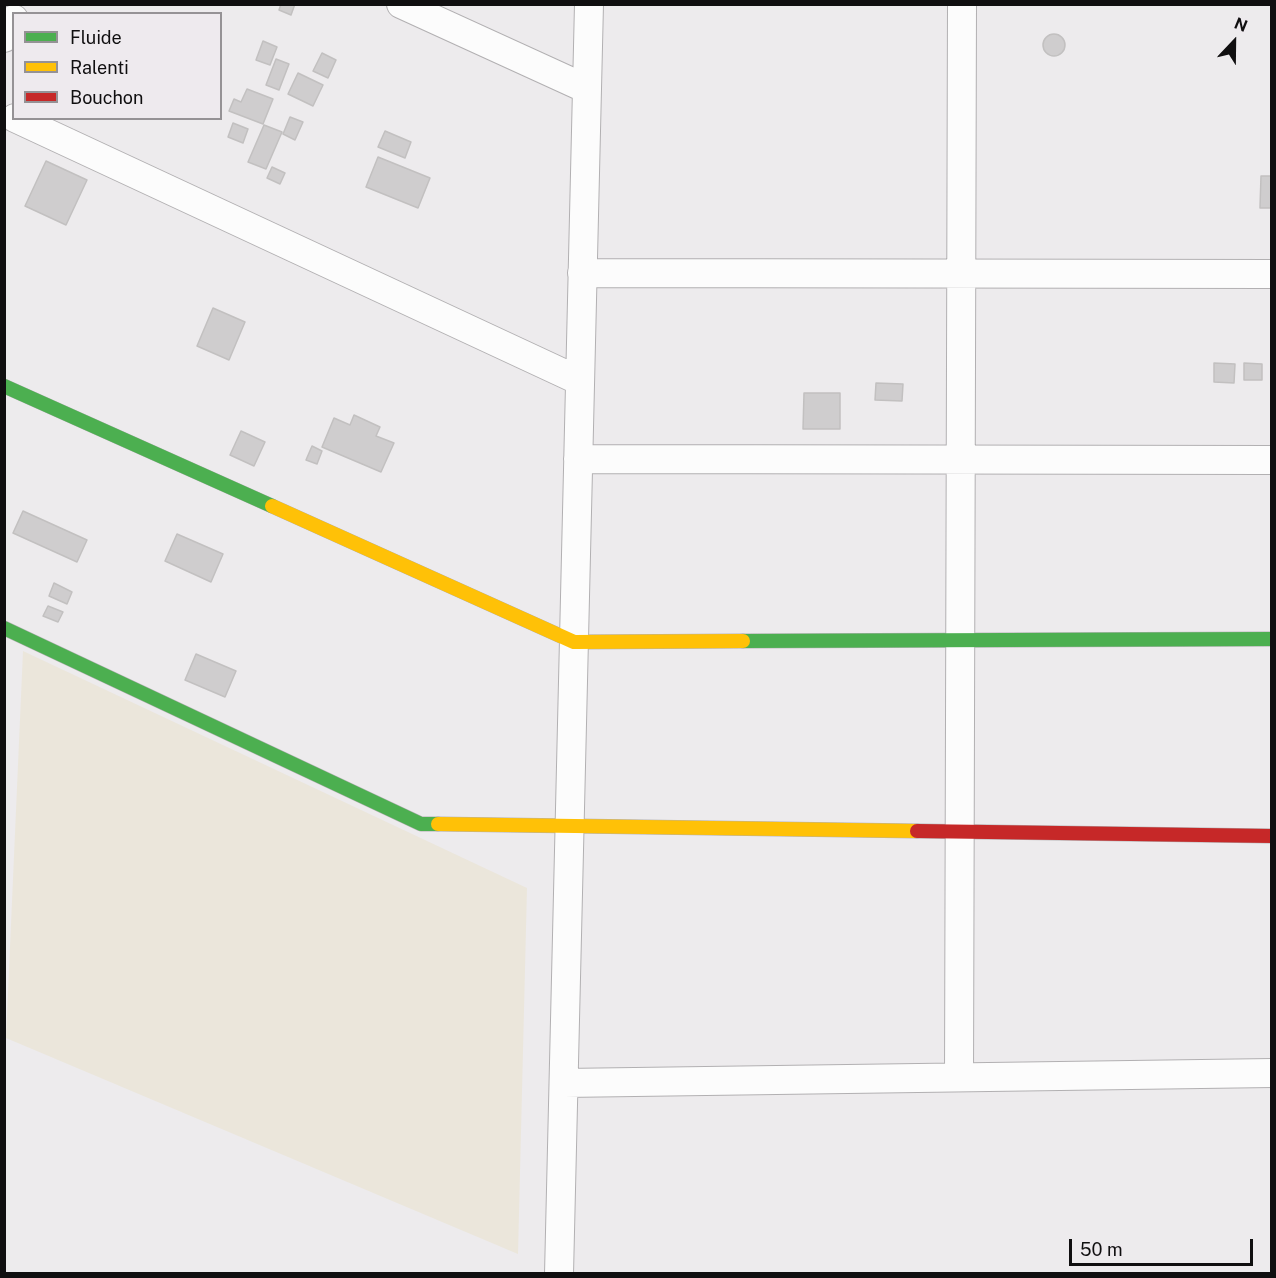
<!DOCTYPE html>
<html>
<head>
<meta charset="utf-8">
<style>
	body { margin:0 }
	#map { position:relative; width:1276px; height:1278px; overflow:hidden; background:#edebed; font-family:"Public Sans",sans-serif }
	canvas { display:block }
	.frame { position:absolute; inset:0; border:6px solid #100f10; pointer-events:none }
	.legend { position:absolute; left:12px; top:12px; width:210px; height:108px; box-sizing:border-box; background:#eeeaee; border:2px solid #959295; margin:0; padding:8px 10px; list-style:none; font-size:18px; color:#100f10 }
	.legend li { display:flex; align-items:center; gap:12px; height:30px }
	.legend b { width:30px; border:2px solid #959295 }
	.north { position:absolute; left:1204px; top:12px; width:60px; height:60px; -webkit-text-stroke:4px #eeeaee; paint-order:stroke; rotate:22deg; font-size:16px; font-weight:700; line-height:24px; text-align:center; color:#100f10 }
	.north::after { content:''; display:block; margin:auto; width:21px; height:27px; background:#100f10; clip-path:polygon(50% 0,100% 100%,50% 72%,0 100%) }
	.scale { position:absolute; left:1069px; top:1239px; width:184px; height:27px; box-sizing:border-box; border:3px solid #100f10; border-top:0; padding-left:8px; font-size:18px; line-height:21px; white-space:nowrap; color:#100f10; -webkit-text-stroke:4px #eeeaee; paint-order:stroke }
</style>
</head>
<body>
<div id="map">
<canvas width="1276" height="1278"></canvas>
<div class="frame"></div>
<ul class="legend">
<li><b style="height:8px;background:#4caf50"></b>Fluide</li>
<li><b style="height:8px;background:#ffc107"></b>Ralenti</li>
<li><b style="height:8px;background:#c62828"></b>Bouchon</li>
</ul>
<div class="north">N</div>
<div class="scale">50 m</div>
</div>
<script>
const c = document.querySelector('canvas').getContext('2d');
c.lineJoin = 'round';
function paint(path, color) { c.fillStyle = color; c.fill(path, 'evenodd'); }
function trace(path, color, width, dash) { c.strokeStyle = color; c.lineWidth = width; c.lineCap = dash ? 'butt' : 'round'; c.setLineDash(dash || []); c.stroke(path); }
const education = new Path2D(`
	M23 651 527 888 518 1254 6 1038Z`);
const building = new Path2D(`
	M281 4H295L291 15 279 10Z
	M1043 45a11 11 0 1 1 22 0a11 11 0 1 1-22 0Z
	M263 41 277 47 270 65 256 60Z
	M322 53 336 60 328 78 313 71Z
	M276 59 289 64 279 90 266 85Z
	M298 73 323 85 313 106 288 94Z
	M247 89 273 99 263 124 229 111 234 99 241 102Z
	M290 117 303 122 295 140 283 134Z
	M233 123 248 129 243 143 228 137Z
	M264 125 282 132 266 169 248 162Z
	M385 131 411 142 405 158 378 147Z
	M378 157 430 178 418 208 366 187Z
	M46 161 87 180 66 225 25 206Z
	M272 167 285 173 280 184 267 178Z
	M1261 176H1272V208H1260Z
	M213 308 245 322 229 360 197 346Z
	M1214 363 1235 364 1234 383 1214 382Z
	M1244 363 1262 364V380H1244Z
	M876 383 903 384 902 401 875 400Z
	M804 393H840V429H803Z
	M354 415 380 427 376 436 394 443 381 472 322 447 334 418 350 425Z
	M241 431 265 442 254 466 230 455Z
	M312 446 322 451 317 464 306 460Z
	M23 511 87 540 77 562 13 533Z
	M177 534 223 554 211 582 165 561Z
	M54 583 72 592 67 604 49 596Z
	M48 606 63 612 58 622 43 616Z
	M196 654 236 671 225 697 185 680Z`);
const street = new Path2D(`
	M401 4 587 89
	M4 38 14 19
	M15 118 580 381
	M582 273 1272 274
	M578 459 1272 460
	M959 1077 962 4
	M564 1083 1272 1073
	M559 1274 589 4`);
const fast = new Path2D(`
	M4 386 272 506
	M4 628 421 824H438
	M743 641 1272 639`);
const slow = new Path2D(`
	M272 506 574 642 743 641
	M438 824 917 831`);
const jam = new Path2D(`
	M917 831 1272 836`);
paint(education, '#ebe6db');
paint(building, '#cfcdce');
trace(building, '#c2c0c0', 1.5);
trace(street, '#b2b0b2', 30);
trace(fast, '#b2b0b2', 15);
trace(slow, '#b2b0b2', 15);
trace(jam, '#b2b0b2', 15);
trace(street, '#fcfcfc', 28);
trace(fast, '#4caf50', 14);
trace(slow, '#ffc107', 14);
trace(jam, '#c62828', 14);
</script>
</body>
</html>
